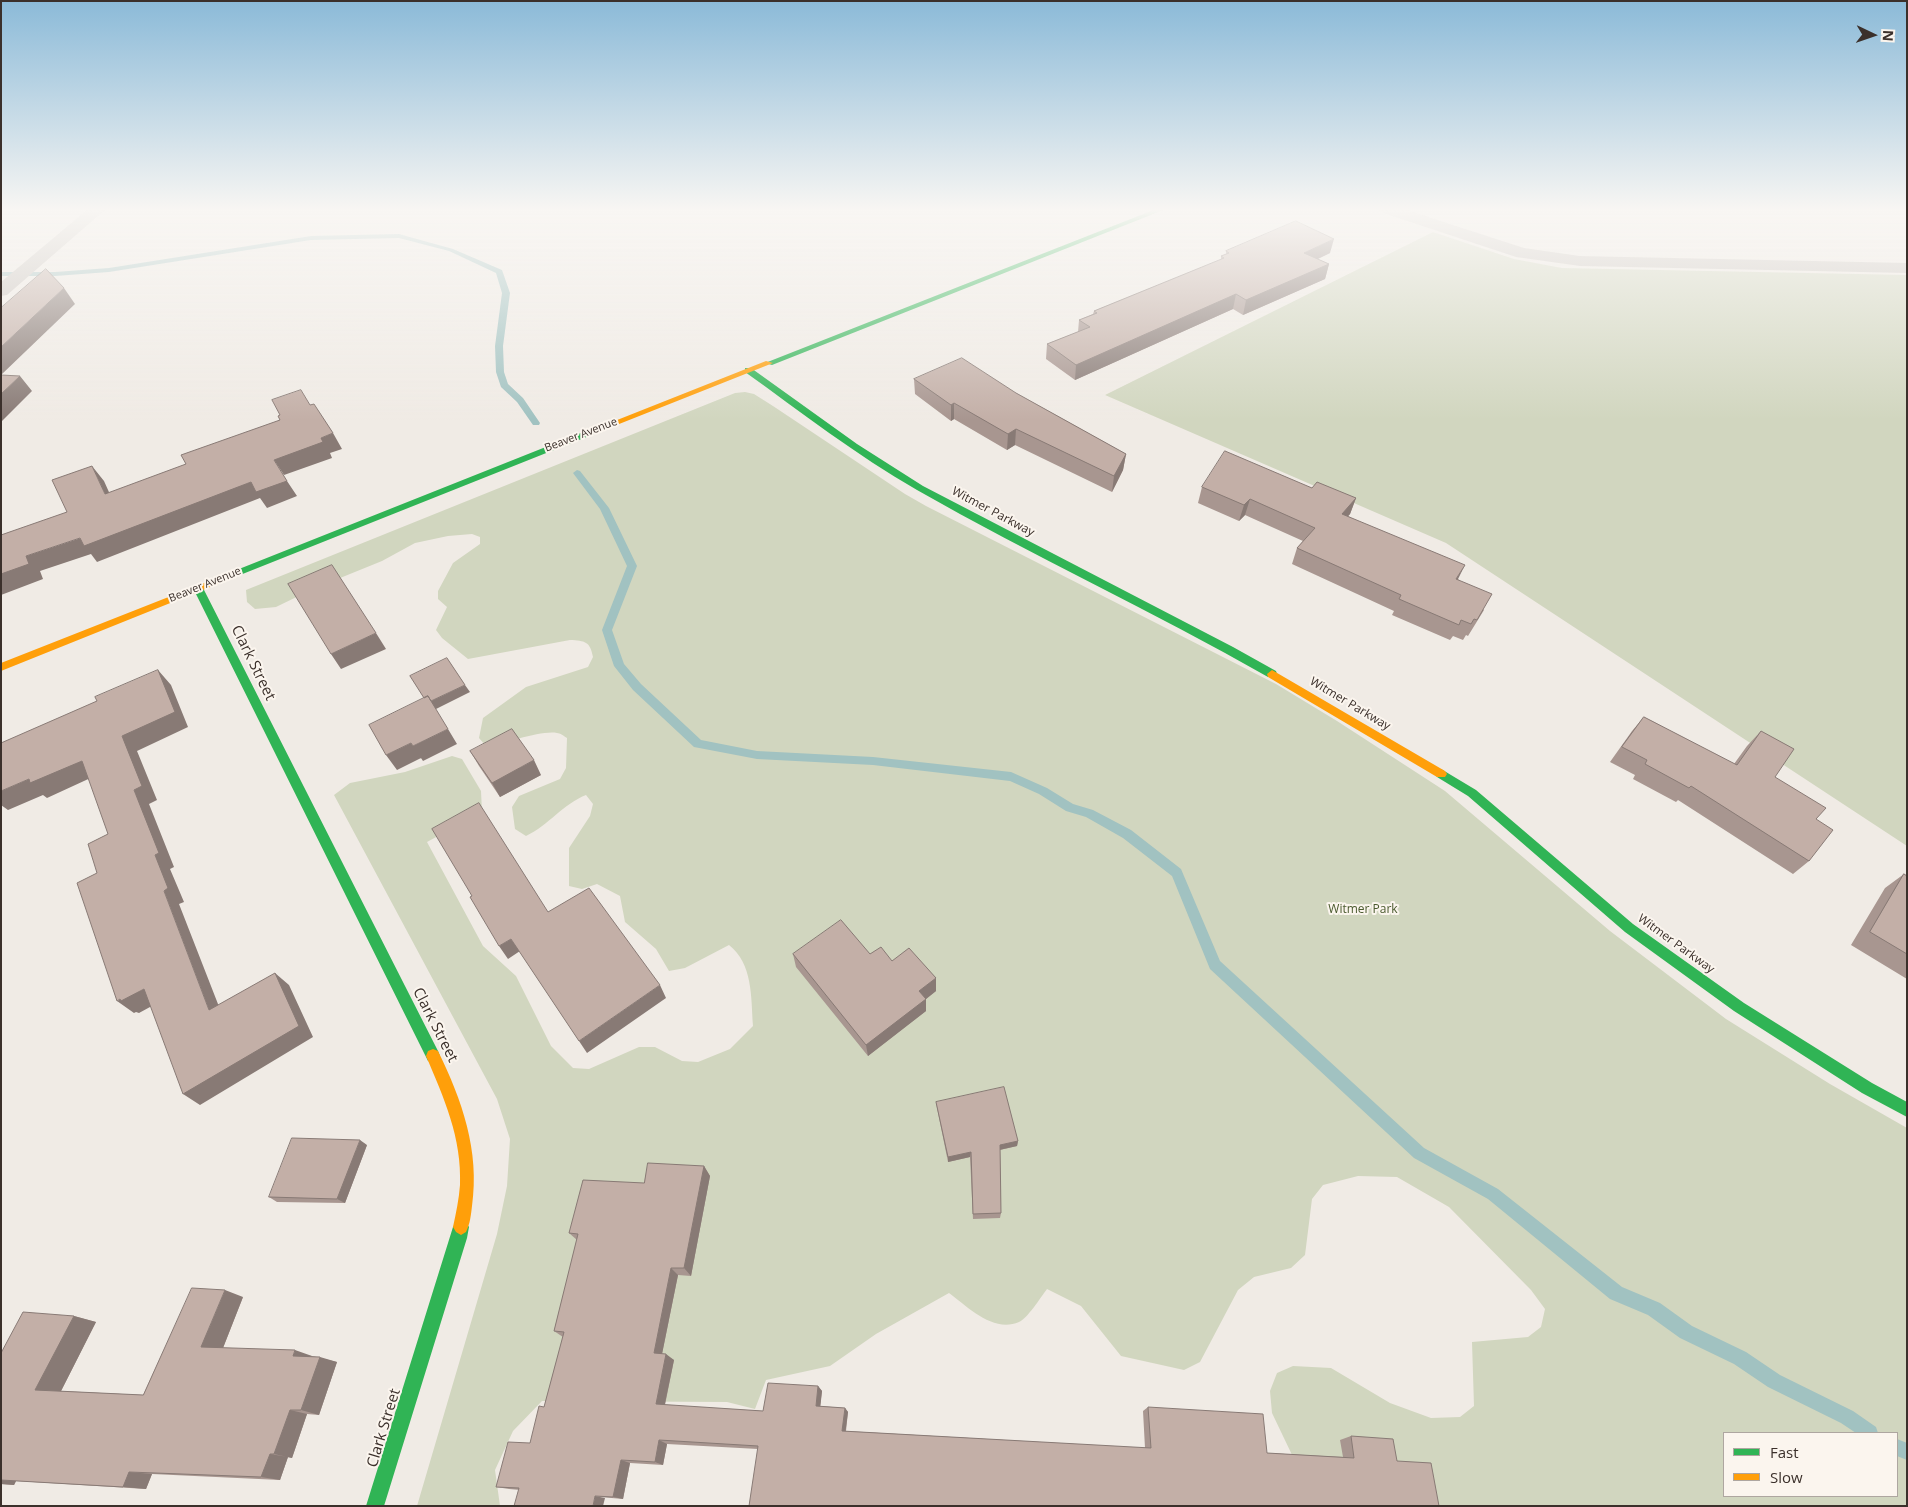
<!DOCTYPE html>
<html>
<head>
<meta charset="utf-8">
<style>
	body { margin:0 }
	#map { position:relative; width:1908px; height:1507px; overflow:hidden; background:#f0ebe5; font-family:"Open Sans",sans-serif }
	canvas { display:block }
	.frame { position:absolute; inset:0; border:2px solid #3b302b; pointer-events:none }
	.legend { position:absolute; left:1723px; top:1432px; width:175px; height:65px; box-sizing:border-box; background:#fbf5ee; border:1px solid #aea6a0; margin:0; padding:6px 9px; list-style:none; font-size:15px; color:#3b302b }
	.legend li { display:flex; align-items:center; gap:10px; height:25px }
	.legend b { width:25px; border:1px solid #aea6a0 }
	.north { position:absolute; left:1848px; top:10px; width:50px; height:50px; -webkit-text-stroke:4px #fbf5ee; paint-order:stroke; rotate:93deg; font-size:14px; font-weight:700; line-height:20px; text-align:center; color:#3b302b }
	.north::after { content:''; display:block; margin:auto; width:18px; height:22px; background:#3b302b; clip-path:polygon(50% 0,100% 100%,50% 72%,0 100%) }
</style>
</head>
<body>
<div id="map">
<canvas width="1908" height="1507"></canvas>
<div class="frame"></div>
<ul class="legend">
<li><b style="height:6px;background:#30b455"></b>Fast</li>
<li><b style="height:6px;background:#ff9f0a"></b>Slow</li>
</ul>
<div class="north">N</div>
</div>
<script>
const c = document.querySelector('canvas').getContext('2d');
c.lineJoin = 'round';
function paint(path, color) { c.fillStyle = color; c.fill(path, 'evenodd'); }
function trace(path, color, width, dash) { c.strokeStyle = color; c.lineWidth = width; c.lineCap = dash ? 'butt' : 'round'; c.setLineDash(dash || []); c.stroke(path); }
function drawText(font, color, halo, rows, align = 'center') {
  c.font = font + ' "Open Sans",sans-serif'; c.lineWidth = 4; c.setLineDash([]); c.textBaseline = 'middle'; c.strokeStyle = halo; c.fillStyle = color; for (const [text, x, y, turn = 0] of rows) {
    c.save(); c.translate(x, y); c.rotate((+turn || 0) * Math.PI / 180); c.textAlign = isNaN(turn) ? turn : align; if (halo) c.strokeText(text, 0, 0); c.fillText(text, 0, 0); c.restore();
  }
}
const green = new Path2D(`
	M1433 232 1514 259 1562 268 1907 275V846L1446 543 1105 395Z
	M745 392 754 394 773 406 905 494 926 506 1276 684 1337 721 1445 791 1610 931 1726 1019 1830 1084 1907 1128V1506H1304L1293 1457 1272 1413 1270 1391 1277 1373 1293 1366 1331 1368 1390 1403 1431 1418 1460 1417 1474 1406 1472 1342 1528 1337 1541 1327 1545 1309 1531 1290 1449 1207 1397 1177 1358 1176 1323 1185 1312 1199 1305 1255 1291 1268 1254 1277 1238 1290 1200 1362 1184 1370 1121 1356 1081 1306 1047 1289C1041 1297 1027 1319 1019 1322 993 1333 968 1307 949 1293L876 1334 830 1366 766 1380 755 1409 727 1402 542 1401 513 1431 495 1470 500 1506H417L497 1234 507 1186 510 1139 497 1099 334 795 350 783 405 772 452 756 462 759 481 791 482 812 427 842 483 946 516 976 551 1046 573 1068 589 1069 639 1047H655L682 1061 698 1062 730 1049 753 1026C751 997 753 964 729 945L685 968 669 971 656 949 625 922 620 896 597 884 582 889 569 886V848L590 816 593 804 586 795C563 804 549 825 526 836L515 829 512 807 519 796 560 779 566 768 567 738C564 736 560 733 557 733 541 730 505 744 486 746L479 738 483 718 526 687 588 667 593 657C590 641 585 641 570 640L468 659 442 638 436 630 447 607 438 599V591L453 563 480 544V537L472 534 448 536 415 543 382 561 313 589 276 607 255 609 247 602 246 590 735 393ZM1724 1433H1897V1496H1724Z`);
const stream = new Path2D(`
	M399 234 453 249 502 270 510 293 503 346 504 372 508 384 523 398 540 423 539 425H533L517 402 501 387 496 372 495 346 502 293 496 273 449 251 399 238 311 240 109 272 55 276H1V272H55L109 268 311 236Z
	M577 470 580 471 609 508 637 566 612 630 624 664 641 684 701 740 757 751 873 757 1011 772 1047 788 1073 804 1093 810 1131 830 1181 869 1220 961 1424 1148 1498 1189 1622 1287 1660 1303 1692 1326 1746 1352 1780 1375 1853 1411 1876 1427 1878 1433H1856L1841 1423 1768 1387 1734 1364 1680 1338 1648 1315 1610 1299 1488 1199 1414 1158 1210 969 1172 876 1123 838 1086 817 1066 811 1039 794 1010 781 873 765 757 759 694 747 633 690 614 666 602 630 627 566 600 509 573 473Z
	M1897 1439 1907 1443V1460L1897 1456Z`);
const street = new Path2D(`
	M88 209H106L7 295 1 296V282Z
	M1378 209H1404L1524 248 1580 256 1907 263V273L1580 266 1516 257 1380 212Z`);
const fast = new Path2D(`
	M1156 209H1166L772 365 765 363Z
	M745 368H751L857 444 923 486 1233 647 1276 671 1277 674 1276 677H1268C1153 611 1032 556 917 490 856 455 801 412 745 372Z
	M606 423 609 424V428L235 577H229L227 575 229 573Z
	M198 585 203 588 438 1051 440 1056 438 1061 433 1063 428 1061 193 588Z
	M1441 769 1476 790 1633 924 1744 1003 1872 1083 1907 1102V1117L1862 1093 1734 1011 1625 932 1468 796 1437 777 1435 774 1437 771Z
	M461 1219 466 1222 469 1227 467 1238 384 1506H366L453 1227 456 1222Z`);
const slow = new Path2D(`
	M766 361 773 363 609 428H603L602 426Z
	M232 572 235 573 237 575 235 577 1 671V663Z
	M1272 670 1445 771 1447 774 1445 777H1437L1268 677 1267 674Z
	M433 1049 438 1051C462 1100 480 1151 472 1206 471 1215 470 1224 466 1232L461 1235 456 1232 453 1227C456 1213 459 1199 460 1185 462 1138 444 1098 426 1056L428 1051Z`);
const wall = new Path2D(`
	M1226 251 1330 253 1318 259 1329 264 1325 279 1243 315 1233 309 1075 380 1046 359 1047 344 1078 332 1079 320 1093 314 1094 311 1221 260V256L1226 254Z
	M914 379 1016 393 1126 454 1123 470 1112 492 1015 445 1007 450 954 419 951 421 915 394Z
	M1202 487 1312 488 1356 498 1350 514 1348 516 1458 579 1484 610 1468 636 1466 635 1463 640 1453 636 1450 640 1392 615 1394 611 1292 564 1297 548 1303 541 1245 515 1239 521 1198 503Z
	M1644 717 1734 764 1747 746 1761 731 1775 777 1816 819 1809 861 1793 874 1678 800 1676 802 1633 779 1635 775 1610 762 1632 731Z
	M470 751 541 775 500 797 479 766Z
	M1904 874 1907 876V979L1851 945 1885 888Z
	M793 954H870L892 961 936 978V991L926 999V1011L868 1056 796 967Z
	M936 1102 1018 1141 1017 1146 1000 1150 1001 1213 1000 1218 973 1219 970 1157 948 1162 937 1108Z
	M367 1145 345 1203 277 1202 269 1197Z
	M704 1166 710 1176 691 1276 678 1275 662 1354 674 1360 665 1405 763 1411 818 1386 822 1391 820 1406 845 1408 848 1412 846 1431 1145 1448 1143 1411 1148 1407 1267 1453 1343 1457 1340 1440 1351 1436 1397 1461 758 1449 667 1444 663 1465 630 1463 623 1499 509 1489 496 1487 530 1443 544 1407 563 1337 554 1331 577 1240 569 1233 644 1183Z
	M243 1297 223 1348 312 1356 337 1362 319 1415 307 1414 292 1458 288 1457 280 1480 152 1474 146 1489 16 1481 14 1485 1 1484V1353L74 1316 96 1322 61 1391 143 1395Z`);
const shadedWall = new Path2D(`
	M1334 239 1330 253 1300 267 1304 253Z
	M1329 264 1325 279 1243 315 1246 300Z
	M64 288 75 304 1 375V347Z
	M1236 294 1233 309 1075 380 1076 365Z
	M20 376 32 391 1 422V394Z
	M954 403V419L951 421V405Z
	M1016 429 1015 445 1007 450 1008 434Z
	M333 433 342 449 330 453 332 458 284 475 274 460 321 438Z
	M1126 454 1123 470 1112 492 1114 476Z
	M92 466 104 481 117 510 105 494Z
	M287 481 297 496 267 508 260 498 97 562 91 554 40 571 43 579 1 595V574L26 556 251 482Z
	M1356 498 1350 514 1336 530 1342 514Z
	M1250 499 1245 515 1239 521 1244 505Z
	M1465 565 1457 581 1456 579Z
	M376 633 386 649 341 669 331 654Z
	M158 670 171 685 188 727 137 751 157 800 149 804 174 867 170 869 184 902 179 904 225 1022 209 1010 164 891 155 855 134 790 122 736Z
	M465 685 470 692 432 711 427 703Z
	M448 729 457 744 423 761 413 746Z
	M411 743 421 758 397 770 386 755Z
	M534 760 541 775 500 797 492 783Z
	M82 761 97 775 47 798 43 795 8 810 1 805V791L29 779Z
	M511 939 520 951 508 959 499 946Z
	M275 973 289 985 313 1037 200 1105 183 1094Z
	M936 978V991L926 999V1011L868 1056 866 1045 919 991Z
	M660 985 666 998 587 1053 579 1041Z
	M144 989 161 1001 139 1013 136 1012 134 1013 117 1001Z
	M360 1140 367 1145 345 1203 337 1199Z
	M1018 1141 1017 1146 999 1150 1000 1145Z
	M971 1152 970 1157 948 1162V1157Z
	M704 1166 710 1176 691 1276 684 1268Z
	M671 1268 678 1275 661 1359 654 1353Z
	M225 1290 243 1297 221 1353 201 1347Z
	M74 1316 96 1322 59 1395 35 1390Z
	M295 1350 312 1356 310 1361 293 1356Z
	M666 1354 674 1360 664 1408 656 1404Z
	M320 1357 337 1362 319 1415 301 1410Z
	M818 1386 822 1391 820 1410 816 1406Z
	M845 1408 848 1412 845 1435 842 1431Z
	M290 1410 307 1414 292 1458 274 1454Z
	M659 1440 667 1444 663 1465 655 1462Z
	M270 1454 288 1457 280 1480 261 1477Z
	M621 1460 630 1463 623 1499 613 1497Z
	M129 1472 152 1474 146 1489 123 1487Z
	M1 1480 16 1481 14 1485 1 1484Z
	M595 1496 605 1498 603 1506H593Z`);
const building = new Path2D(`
	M1296 221 1334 239 1304 253 1329 264 1246 300 1236 294 1076 365 1047 344 1090 327 1079 320 1097 313 1094 311 1224 258 1221 256 1229 253 1226 251Z
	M46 269 64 288 1 347V308Z
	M962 358 1016 393 1126 454 1114 476 1016 429 1008 434 954 403 951 405 914 379Z
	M1 375 20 376 1 394Z
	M301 390 310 405 314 404 333 433 321 438 323 442 274 460 287 481 256 492 251 482 84 546 80 538 26 556 29 564 1 574V535L67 512 52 480 92 466 105 494 186 464 181 455 280 420 278 416 280 415 272 400Z
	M1225 451 1312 488 1317 482 1356 498 1342 514 1465 565 1456 579 1492 594 1477 620 1474 619 1471 624 1461 620 1459 625 1399 599 1401 595 1297 548 1315 528 1250 499 1244 505 1202 487Z
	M332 565 376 633 331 654 288 584Z
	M447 658 465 685 431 701 428 696 424 698 410 676Z
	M158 670 175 712 122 736 142 786 134 790 159 853 155 855 168 888 164 891 209 1010 275 973 299 1026 183 1094 144 989 121 1001 120 999 117 1001 77 883 97 873 88 844 108 834 82 761 30 783 29 779 1 791V743L97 701 95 697Z
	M428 696 448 729 413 746 411 743 386 755 369 725Z
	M1644 717 1737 765 1761 731 1794 749 1775 777 1826 808 1816 819 1833 830 1809 861 1691 786 1689 788 1645 764 1647 760 1622 747Z
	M512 729 534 760 492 783 470 751Z
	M479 803 548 912 589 888 660 985 579 1041 511 939 499 946 470 897 472 896 432 829Z
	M1904 874 1907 876V954L1870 932Z
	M841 920 870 954 881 947 892 961 909 948 936 978 919 991 926 999 866 1045 793 954Z
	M1004 1087 1018 1141 1000 1145 1001 1213 973 1214 971 1152 948 1157 936 1102Z
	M292 1138 360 1140 337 1199 269 1197Z
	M648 1163 704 1166 684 1268H671L654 1353 666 1354 656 1404 763 1411 768 1383 818 1386 816 1406 845 1408 842 1431 1151 1448 1148 1407 1263 1414 1267 1453 1354 1458 1351 1436 1393 1439 1397 1461 1431 1463 1439 1506H749L758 1446 659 1440 655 1462 621 1460 613 1497 595 1496 593 1506H514L519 1488 496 1487 508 1442 530 1443 539 1406 544 1407 564 1332 554 1331 578 1234 569 1233 583 1180 644 1183Z
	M192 1288 225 1290 201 1347 295 1350 293 1356 320 1357 301 1410H290L274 1454H270L261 1477 129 1472 123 1487 1 1480V1353L23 1312 74 1316 35 1390 143 1395Z`);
const farStreetnames = [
	["Beaver Avenue",581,435,-21],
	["Beaver Avenue",205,585,-22]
];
const streetNames = [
	["Witmer Parkway",993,512,28],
	["Witmer Parkway",1350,704,31],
	["Witmer Parkway",1676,944,36]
];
const parkNames = [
	["Witmer Park",1363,910]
];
const nearStreetnames = [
	["Clark Street",253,663,64],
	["Clark Street",435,1025,63],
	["Clark Street",384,1428,-73]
];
paint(green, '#d1d6bf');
paint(stream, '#a1c2c1');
paint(street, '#c9c3be');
paint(fast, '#30b455');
paint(slow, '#ff9f0a');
paint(wall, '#a89690');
paint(shadedWall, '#887a75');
paint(building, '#c3afa7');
trace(building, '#887a75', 1);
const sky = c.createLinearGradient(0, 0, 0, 420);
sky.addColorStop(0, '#8bbad8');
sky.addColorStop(0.5, '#f8f6f3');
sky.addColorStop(1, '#f8f6f300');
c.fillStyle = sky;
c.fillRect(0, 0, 1908, 420);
drawText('11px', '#3b302b', '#fbf5ee', farStreetnames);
drawText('12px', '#3b302b', '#fbf5ee', streetNames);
drawText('12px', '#4a5a2e', '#fbf5ee', parkNames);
drawText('15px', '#3b302b', '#fbf5ee', nearStreetnames);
</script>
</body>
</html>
